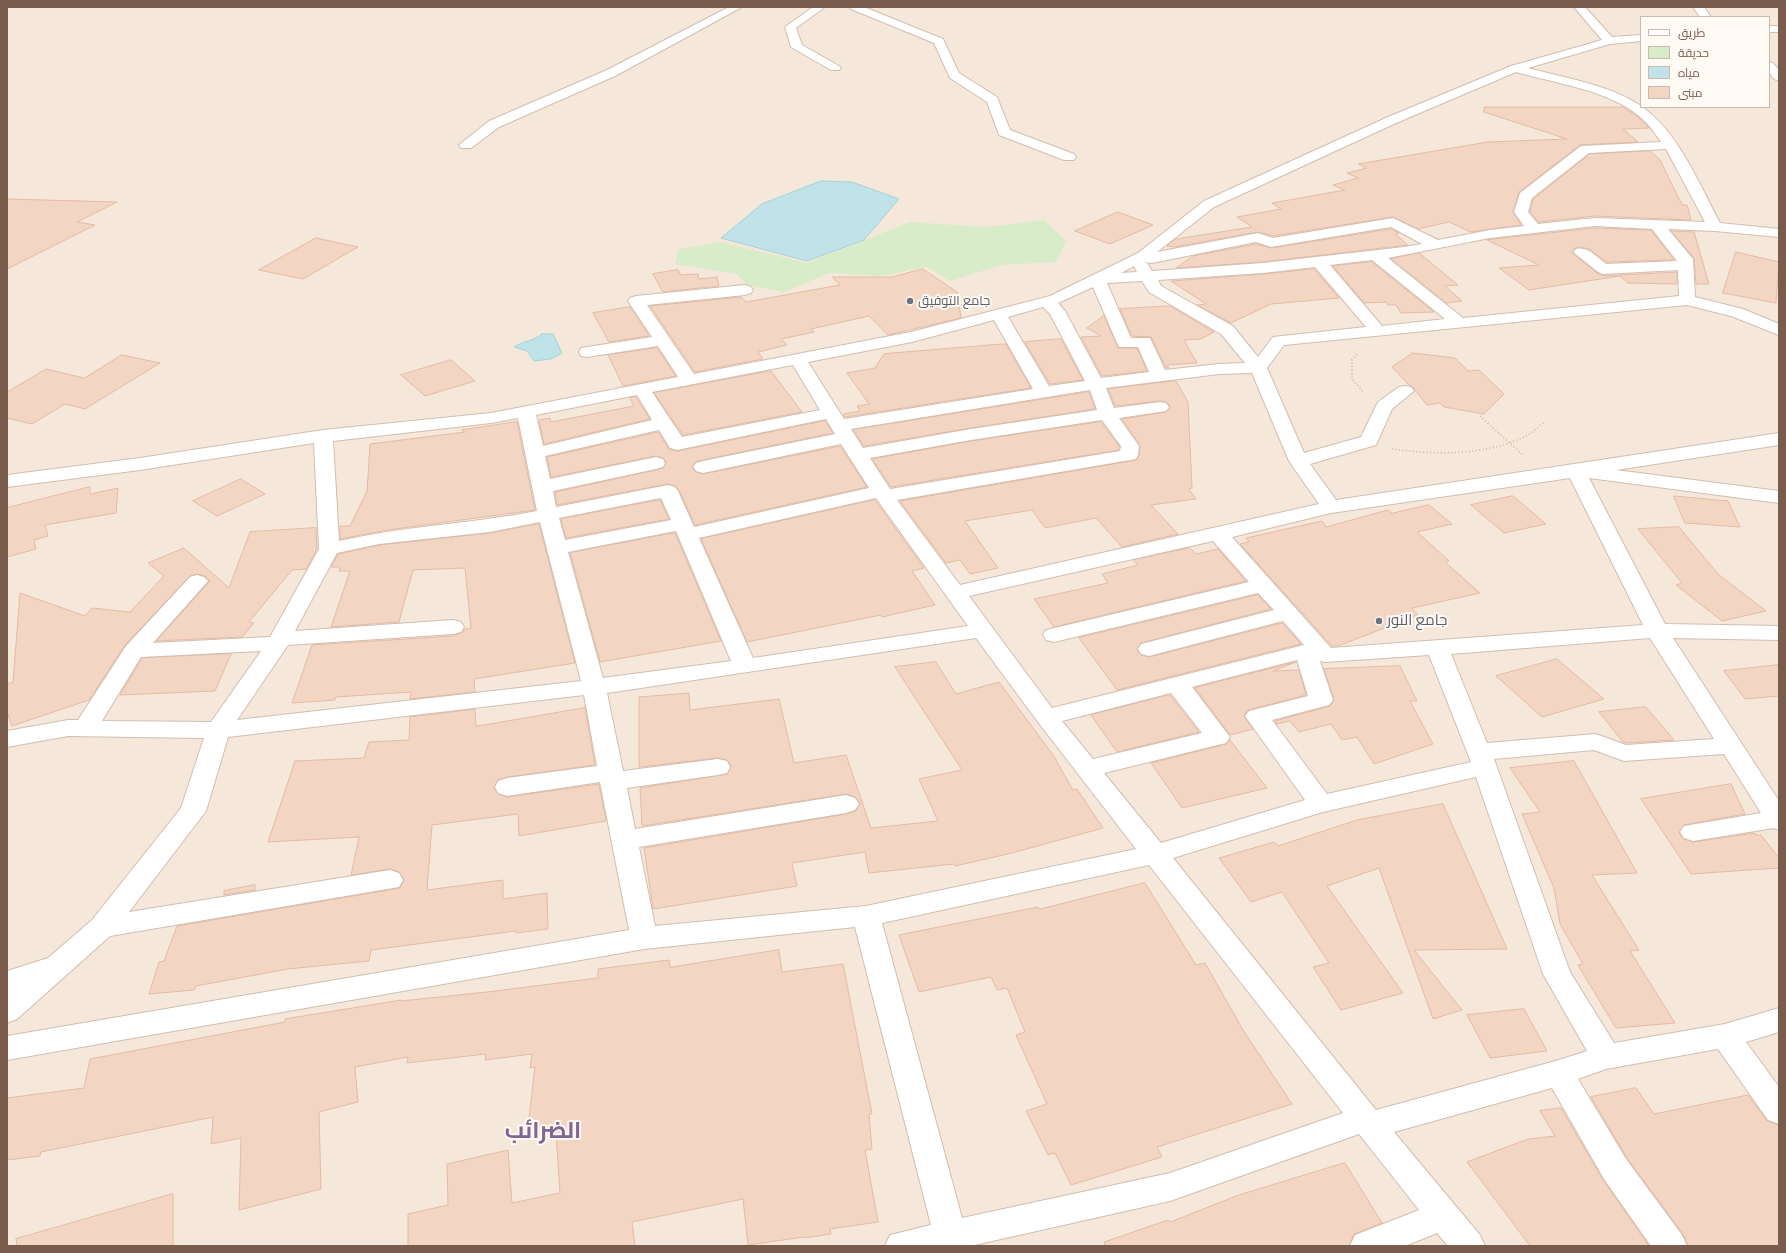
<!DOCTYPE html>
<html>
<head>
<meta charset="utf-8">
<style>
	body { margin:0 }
	#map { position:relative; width:1786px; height:1253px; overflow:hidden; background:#fdf6ec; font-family:Cabin,Cairo,sans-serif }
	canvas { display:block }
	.frame { position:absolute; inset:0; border:8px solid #7a5c4d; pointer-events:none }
	.legend { position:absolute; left:1640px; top:16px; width:130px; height:92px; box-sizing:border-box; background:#fffaf3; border:1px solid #cabbb1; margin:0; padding:5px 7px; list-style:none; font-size:12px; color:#7a5c4d }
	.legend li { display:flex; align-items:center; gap:8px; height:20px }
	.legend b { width:20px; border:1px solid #cabbb1 }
</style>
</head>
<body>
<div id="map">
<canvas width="1786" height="1253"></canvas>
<div class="frame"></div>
<ul class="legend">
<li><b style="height:5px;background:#fff"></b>طريق</li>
<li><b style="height:11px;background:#d8ecc9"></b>حديقة</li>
<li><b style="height:11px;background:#bfe3e8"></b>مياه</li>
<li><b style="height:11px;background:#f3d5c3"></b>مبنى</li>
</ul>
</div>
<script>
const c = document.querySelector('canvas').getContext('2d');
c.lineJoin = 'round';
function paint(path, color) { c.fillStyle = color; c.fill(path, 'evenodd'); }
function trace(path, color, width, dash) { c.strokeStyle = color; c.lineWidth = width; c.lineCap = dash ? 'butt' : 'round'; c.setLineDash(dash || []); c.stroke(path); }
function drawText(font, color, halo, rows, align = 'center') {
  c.font = font + ' Cabin,Cairo,sans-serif'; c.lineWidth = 4; c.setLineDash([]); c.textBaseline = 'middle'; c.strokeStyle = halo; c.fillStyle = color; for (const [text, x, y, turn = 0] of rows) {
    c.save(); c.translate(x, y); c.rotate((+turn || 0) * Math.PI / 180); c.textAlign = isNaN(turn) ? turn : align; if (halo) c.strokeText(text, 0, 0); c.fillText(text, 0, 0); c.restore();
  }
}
const residential = new Path2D(`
	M7 7H1779V1246H7ZM1641 17H1769V107H1641Z`);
const green = new Path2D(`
	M1044 220 1066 241 1056 262 1002 265 950 281 927 267 881 276 829 273 784 292 747 285 737 274 675 264 679 249 720 242 807 263 910 222 985 227Z`);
const water = new Path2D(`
	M821 181 852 182 899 199 864 240 807 261 721 238 762 204Z
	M542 334H553L562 353 551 359 534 361 527 351 514 347C523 341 534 341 542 334Z`);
const building = new Path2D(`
	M1485 107H1623L1638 117 1649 128 1623 129 1638 142 1580 145 1519 192 1513 212 1521 225 1471 232 1449 222 1418 229 1393 217 1273 236 1258 232 1174 247 1167 246 1176 239 1252 227 1237 217 1281 209 1272 203 1345 190 1333 185 1358 178 1347 173 1367 168 1358 164 1488 142 1567 139 1484 112Z
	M1650 151 1660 160 1682 205H1687L1691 220 1595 216 1539 222 1530 212 1533 199 1590 154Z
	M7 199 117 202 77 222 95 225 7 269Z
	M1118 212 1153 225 1110 244 1075 231Z
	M1595 228 1651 230 1674 260 1607 262 1589 249 1581 247 1575 248 1572 253 1597 273 1603 276 1677 272V284L1628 283 1620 276 1529 290 1499 268 1539 265 1487 240Z
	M1391 229 1399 233 1395 234 1408 245 1263 262 1176 268 1193 256 1256 244 1271 248Z
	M1671 231 1694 232 1709 284H1696L1694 258Z
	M316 238 358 247 303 279 259 270Z
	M1736 252 1779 262 1776 303 1723 293Z
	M1419 253 1458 285 1445 286 1462 301 1446 303 1391 259Z
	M1372 262 1434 312 1401 313 1396 305H1388L1386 302 1364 303 1333 266Z
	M923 269 957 292 961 318 888 335 869 316 811 329 814 332 781 339 787 345 758 352 763 359 695 372 650 306 741 297 746 302 840 285 832 277H892Z
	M1314 269 1339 298 1271 304 1231 323 1197 305 1206 304 1171 281 1263 274Z
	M678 270 681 275 698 274 699 279 717 277 719 286 663 292 653 274Z
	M1170 306 1214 332 1201 339 1184 340 1197 363 1167 365 1169 368H1166L1151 337 1132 336 1120 309Z
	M630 307 649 336 609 342 593 313Z
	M1104 316 1118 348H1137L1147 371 1102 376 1081 337 1101 336 1087 328Z
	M1061 339 1083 380 1050 384 1025 342Z
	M1002 344H1006L1031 388 845 417 843 414 860 411 857 406 869 404 847 373 875 368 884 354Z
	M657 348 676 376 623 386 608 355Z
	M1413 353 1455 358 1468 371 1479 370 1504 394 1484 414 1444 407 1440 403 1427 405 1412 386 1409 385 1392 367Z
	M122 355 160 363 85 409 65 404 32 424 7 418V392L46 369 84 378Z
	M451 360 475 381 425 396 401 375Z
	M771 371 802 412 683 435 654 393Z
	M1176 381 1188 402 1192 488 1189 489 1196 499 1151 505 1178 534 1122 547 1096 518 1045 528 1032 510 965 521 998 568 970 574 960 560 946 563 900 501 1136 460 1139 455 1140 445 1122 419 1166 412 1170 406 1166 402 1160 401 1115 406 1108 389Z
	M1089 392 1095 409 971 428 864 446 853 430Z
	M636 397 650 419 544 444 539 420 550 418 551 422 634 406 630 398Z
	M825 421 833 433 703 460 695 462 692 468 696 472 703 474 840 446 867 487 695 525 679 490 675 486 668 484 557 505 555 492 656 470 663 468 666 462 663 458 656 456 551 477 547 457 658 432 669 449 677 451Z
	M517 422 535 510 388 530 340 539V526H350L367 491 370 444 465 432 462 430Z
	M1101 422 1119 446V450L891 487 872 459 971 441Z
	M241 479 265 494 217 516 193 501Z
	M90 487V494L118 488 116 513 45 525 48 536 34 540 36 549 7 557V508Z
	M1513 496 1546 524 1504 533 1471 505Z
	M1674 496 1728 501 1740 527 1685 523Z
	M660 500 669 519 566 538 561 519Z
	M875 500 924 568 912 571 935 605 882 617 881 615 747 642 701 539Z
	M1429 505 1452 524 1417 532 1449 561 1445 562 1480 593 1412 608 1418 615 1338 646H1332L1240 544 1249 542 1246 538 1322 521 1326 527 1388 510 1392 513Z
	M539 524 575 663 474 679 475 692 410 699 411 692 336 697 335 700 292 703 312 645 453 636 461 633 465 629 471 628 465 568 413 570 399 622 331 627 350 571H339L340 567H331L338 554 379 545 490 533Z
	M1679 527 1718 574 1766 611 1722 621 1676 585 1682 583 1638 529Z
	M316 528 317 549 306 569 292 570 249 622 254 623 242 637 156 641 210 581 205 576 197 574 190 576 125 645 89 700 12 726 7 712V684L13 682 20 593 85 616 92 608 130 612 164 576 148 563 184 548 229 588 250 532Z
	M675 533 721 641 600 662 570 553Z
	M1190 548 1196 554 1218 549 1246 581 1054 627 1034 599 1108 583 1102 574 1138 565 1133 560Z
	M1258 595 1271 609 1141 643 1137 650 1141 655 1149 657 1282 623 1301 644 1117 690 1079 638Z
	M231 654 215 691 120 695 142 658Z
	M1557 659 1604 699 1542 717 1496 676Z
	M936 662 956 694 999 682 1053 755 1073 790 1077 789 1103 828 1012 853 955 866 954 864 869 873 865 852 792 863 797 886 653 909 644 848 846 814 856 811 860 803 855 797 846 794 642 826 640 788 727 774 731 766 727 760 718 758 639 767V697L689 693 690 710 779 699 794 763 846 755 871 828 938 821 919 779 962 770 895 667Z
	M1296 662 1273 671 1299 670 1306 695 1248 710 1244 716 1253 729 1230 735 1195 688Z
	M1779 665V696L1745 699 1724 671Z
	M1400 666 1417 701H1410L1433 744 1374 764 1357 737 1342 740 1331 724 1299 732 1290 721 1277 724 1275 721 1330 706 1334 700 1324 669Z
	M1170 695 1199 732 1117 752 1091 715Z
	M1646 707 1674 740 1626 743 1623 742 1599 712Z
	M585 708 595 765 507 777 498 780 494 788 498 794 507 797 599 784 606 821 519 836 518 814 432 825 427 890 503 880V899L547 893 548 929 516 933V931L371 950 369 961 288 969 196 986 194 990 149 994 159 962 164 961 177 926 400 888 404 879 399 872 390 869 351 875 359 837 268 842 295 761 364 758 369 742 409 740 410 717 475 709 476 726Z
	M1230 740 1267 788 1182 808 1151 763 1226 744Z
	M1574 761 1637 873 1592 875 1639 950 1630 951 1675 1023 1616 1028 1578 965 1583 964 1560 924 1554 888 1522 814 1540 812 1510 768Z
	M1731 784 1745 814 1684 825 1679 833 1684 839 1693 842 1755 833 1756 835H1761L1779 858V868L1691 874 1641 799Z
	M1443 804 1507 949 1414 950 1462 1010 1433 1019 1379 868 1327 886 1403 993 1341 1010 1313 967 1329 963 1282 892 1251 902 1219 858 1274 842 1278 846 1357 820Z
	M1145 883 1196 965 1205 963 1243 1030 1292 1104 1157 1147 1162 1157 1071 1185 1055 1153 1048 1155 1026 1111 1047 1104 1016 1035 1025 1032 1007 988 997 990 991 977 919 992 899 935 1038 907 1039 909Z
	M255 885V890L224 895V891Z
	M779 950 782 972 843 964 872 1114H869L872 1149 865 1150 878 1222 830 1229 831 1234 805 1238 804 1237 748 1245 743 1199 632 1222 635 1246H408V1214L448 1205 447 1164 508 1150 512 1203 560 1193 556 1133 527 1135 535 1067 530 1068 532 1054 485 1060 486 1054 407 1063 408 1057 355 1067 358 1102 319 1112 321 1189 239 1210 241 1138 211 1144 213 1117 41 1152 40 1156 7 1160V1098L84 1088 90 1059 285 1022V1019L401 1000V1001L487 992 598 978V969L669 960 670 967Z
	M1524 1009 1547 1051 1490 1058 1467 1015Z
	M1636 1088 1654 1114 1748 1095 1767 1121 1779 1125V1246H1688L1683 1234 1627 1158 1591 1097Z
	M1561 1108 1603 1180 1649 1246H1530L1467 1162 1528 1139 1555 1136 1540 1111Z
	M1345 1163 1382 1223 1354 1234 1349 1246H1105L1104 1242 1168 1220 1170 1222 1239 1195Z
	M173 1194V1246H17L16 1239Z`);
const path = new Path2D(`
	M1357 354 1352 360V379L1364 393
	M1480 416 1524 456
	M1392 449C1437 455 1487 456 1528 435 1534 432 1539 426 1545 422`);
const minor = new Path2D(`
	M729 7H742L615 76 499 127 471 148H461L459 145 489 121 607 70Z
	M813 7H825L796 28 802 45 839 66 841 68 839 70H831L791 47 785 27Z
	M850 7H864L943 39 959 73 997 97 1010 130 1074 154 1076 157 1074 160H1064L999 135 987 102 950 78 934 43 851 9Z
	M1574 7H1585L1612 37 1641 35V41L1610 44 1528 68C1564 78 1606 84 1638 104 1678 130 1698 182 1720 223L1779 229V237L1715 231 1668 229 1693 259 1695 297 1743 309 1779 324V335L1731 316 1687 305 1284 345 1267 368 1304 453 1361 437 1378 402 1399 387 1405 386 1411 387 1414 391 1392 409 1376 445 1310 464 1336 500 1779 433V445L1616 470 1779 491V503L1589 478 1665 624 1779 626V640L1673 638 1779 801V830L1774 828 1693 841 1684 838 1680 832 1684 826 1761 813 1724 754 1624 761 1594 750 1494 759 1570 972 1614 1043 1725 1024 1779 1008V1032L1746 1042 1779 1087V1124L1768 1120 1718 1049 1606 1069 1578 1079 1626 1159 1682 1235 1687 1246H1651L1604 1179 1552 1088 1394 1132 1480 1235 1485 1246H1448L1437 1233 1405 1246H1350L1355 1235 1419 1210 1359 1134 1170 1201 970 1246H885L890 1235 931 1225 855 927 644 949 7 1060V1036L629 930 600 782 507 796 498 793 495 787 498 781 507 778 597 766 584 695 228 737 206 811 129 912 390 870 399 873 403 880 399 887 110 936 17 1019 7 1023V971L48 958 92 920 181 808 204 738 68 736 7 747V731L68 720H78L126 646 190 577 197 575 204 577 208 581 153 643 270 637 319 549 314 443 140 470 7 487V475L140 458 323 430 491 413 678 377 658 346 587 357 581 356 579 352 581 348 587 347 652 337 628 301 630 298 636 296 745 285 751 287 753 290 751 293 745 295 647 305 694 374 911 332 1050 296 1138 253 1204 201 1388 117 1511 66 1602 40ZM1516 72C1554 83 1608 90 1639 116 1648 123 1655 133 1661 142L1581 146 1520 193 1514 212 1524 226 1490 230 1438 240 1393 218 1273 238 1258 233 1157 252 1214 207 1396 123ZM1666 149 1705 222 1595 218 1538 224 1528 212 1532 198 1589 153ZM1595 226 1652 229 1677 261 1606 264C1597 257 1588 246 1576 249L1573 252 1598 272 1603 274 1678 270 1679 296 1463 318 1388 258 1490 238ZM1391 227 1422 244 1404 247 1263 263 1152 271 1147 263 1143 262 1152 263 1256 242 1271 247ZM1372 260 1445 319 1382 326 1330 265ZM1134 266 1137 272 1121 273ZM1315 267 1366 327 1273 337 1258 357 1233 326 1161 286 1158 280 1263 273ZM1142 281 1149 292 1221 334 1245 363 1219 364 1165 370 1150 338H1131L1107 283ZM1093 287 1117 343 1119 347H1138L1149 372 1101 378 1065 311 1058 303ZM1043 307 1050 314 1085 381 1049 386 1008 317ZM994 320 1033 389 844 419 808 362 912 342ZM793 365 820 410 682 437 652 392ZM1252 373 1289 461 1319 504 960 585 897 500 1136 459 1138 455 1139 446 1119 418 1160 412 1166 411 1169 407 1166 403 1160 402 1114 408 1106 388 1219 374ZM1090 390 1097 410 971 429 863 448 851 429ZM637 395 652 420 543 446 536 415ZM518 418 537 511C471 524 404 526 339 541L333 441 491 423ZM826 419 835 434 703 461 696 463 693 467 696 471 703 473 841 444 869 488 694 527 678 491 675 487 668 485 556 507 553 491 656 469 663 467 665 463 663 459 656 457 550 479 545 456 659 430 670 448 677 450ZM1102 420 1121 446 1120 451 890 489 870 458 971 440ZM1570 478 1643 625 1331 648 1232 537 1331 513ZM661 498 671 520 565 540 559 518ZM876 498 968 626 753 658 699 538ZM540 522 581 681 237 720 288 645 453 634 461 632 464 627 461 622 453 620 295 631 337 553 379 544 490 532ZM676 531 731 661 603 678 568 552ZM1213 541 1249 582 1046 630 1043 635 1046 640 1054 642 1258 593 1274 610 1141 644 1138 649 1141 654 1149 656 1283 621 1304 645 1052 708 969 596ZM976 638 1038 722 1136 849 866 906 655 926 639 847 846 813 855 810 859 804 855 798 846 795 635 829 627 788 718 775 727 773 730 767 727 761 718 759 623 771 607 693ZM1650 638 1714 739 1626 745 1596 734 1487 743 1451 654ZM261 651 211 722 102 721 141 657ZM1429 655 1471 762 1327 794 1272 720 1329 705 1333 700 1320 661 1325 662ZM1297 660 1308 696 1249 711 1245 716 1305 800 1161 843 1104 773 1226 743 1230 737 1192 687ZM1171 693 1202 733 1093 759 1062 721ZM1476 777 1543 974 1587 1051 1559 1060 1376 1110 1173 858 1323 812ZM1149 865 1343 1113 1170 1173 962 1218 882 923Z
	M1693 7H1704L1711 17H1700Z
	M1769 26H1779V32H1769Z
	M1769 62 1773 63 1779 70V81C1769 78 1769 70 1769 62Z`);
const markers = [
	[910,301,4,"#6b7280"],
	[1379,621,4,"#6b7280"]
];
const farWorshipnames = [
	["جامع التوفيق",918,301]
];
const worshipNames = [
	["جامع النور",1387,621]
];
const nearDistrictnames = [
	["الضرائب",543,1131]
];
paint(residential, '#f5e8da');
paint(green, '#d8ecc9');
paint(water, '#bfe3e8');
trace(water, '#a5d3da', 1);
paint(building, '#f3d5c3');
trace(building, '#e6bba3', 1);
trace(minor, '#d1beb0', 2);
trace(path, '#d9b8a5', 2, [1, 2.5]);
paint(minor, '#fff');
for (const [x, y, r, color] of markers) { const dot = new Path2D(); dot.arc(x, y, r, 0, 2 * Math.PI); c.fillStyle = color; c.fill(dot); trace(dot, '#fffaf3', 1.5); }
drawText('13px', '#5b616d', '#fffaf3', farWorshipnames, 'left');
drawText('15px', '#5b616d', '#fffaf3', worshipNames, 'left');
drawText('bold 23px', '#846695', '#fffaf3', nearDistrictnames);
</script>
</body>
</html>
